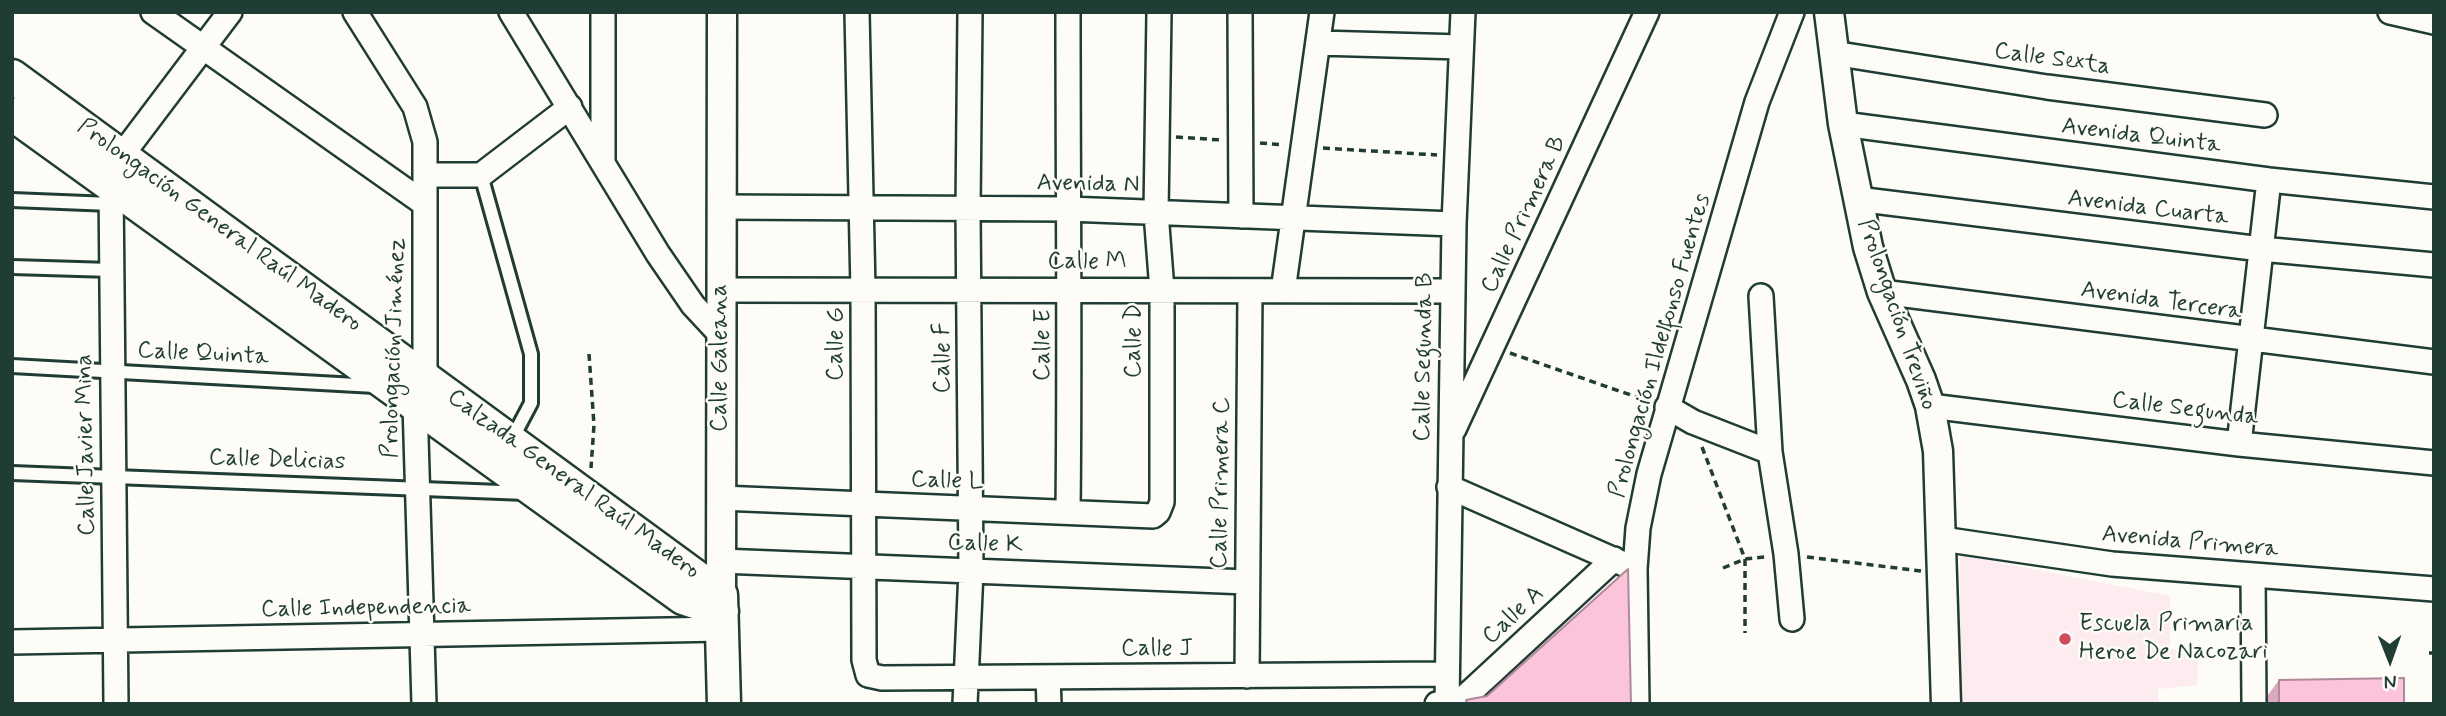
<!DOCTYPE html>
<html>
<head>
<meta charset="utf-8">
<style>
	body { margin:0 }
	#map { position:relative; width:2446px; height:716px; overflow:hidden; background:#fdfcf7; font-family:Mynerve,sans-serif }
	canvas { display:block }
	.frame { position:absolute; inset:0; border:14px solid #1f3d34; pointer-events:none }
	.north { position:absolute; left:2355px; top:625px; width:70px; height:70px; -webkit-text-stroke:5px #fdfcf7; paint-order:stroke; rotate:179deg; font-size:19px; font-weight:700; line-height:28px; text-align:center; color:#1f3d34 }
	.north::after { content:''; display:block; margin:auto; width:24px; height:32px; background:#1f3d34; clip-path:polygon(50% 0,100% 100%,50% 72%,0 100%) }
</style>
</head>
<body>
<div id="map">
<canvas width="2446" height="716"></canvas>
<div class="frame"></div>
<div class="north">N</div>
</div>
<script>
const c = document.querySelector('canvas').getContext('2d');
c.lineJoin = 'round';
function paint(path, color) { c.fillStyle = color; c.fill(path, 'evenodd'); }
function trace(path, color, width, dash) { c.strokeStyle = color; c.lineWidth = width; c.lineCap = dash ? 'butt' : 'round'; c.setLineDash(dash || []); c.stroke(path); }
function drawText(font, color, halo, rows, align = 'center') {
  c.font = font + ' Mynerve,sans-serif'; c.lineWidth = 5; c.setLineDash([]); c.textBaseline = 'middle'; c.strokeStyle = halo; c.fillStyle = color; for (const [text, x, y, turn = 0] of rows) {
    c.save(); c.translate(x, y); c.rotate((+turn || 0) * Math.PI / 180); c.textAlign = isNaN(turn) ? turn : align; if (halo) c.strokeText(text, 0, 0); c.fillText(text, 0, 0); c.restore();
  }
}
const built = new Path2D(`
	M1960 555 2170 596V649L2198 651 2197 685 2158 689V704H1959Z`);
const path = new Path2D(`
	M1176 137 1221 140
	M1260 143 1284 145
	M1323 148 1437 155
	M1510 353 1648 401
	M589 354 594 425 591 468
	M1702 447 1745 559V633
	M1807 557 1921 571
	M1723 568 1745 559 1765 557
	M2429 653H2434`);
const service = new Path2D(`
	M481 175 531 354V403L512 439
	M12 200 111 204
	M12 267 111 270
	M12 366 375 386
	M12 473 526 493`);
const minor = new Path2D(`
	M153 12 425 204
	M355 12 415 107 425 142V376L415 404 424 704
	M511 12 658 254 693 305 720 334
	M603 12V160
	M857 12 863 290 864 660 868 675 882 678 1447 674
	M1068 12C1068 179 1070 345 1068 511
	M1240 12 1241 216
	M2390 12 2434 22
	M1319 43 1461 47
	M1833 53 2047 87 2265 115
	M1843 124 2269 180 2434 197
	M425 175H481L570 107
	M1857 199 2261 249 2434 265
	M722 207 1068 209 1454 224
	M722 290 1452 291
	M1283 291 1322 12
	M1882 292 2434 362
	M1761 296 1770 452 1786 554 1792 619
	M1930 406 2239 444 2434 463
	M1667 407 1693 422 1770 452
	M1454 429 1647 12
	M2239 444 2269 180
	M1449 487 1626 565
	M721 498 1153 516 1158 512 1162 502V290L1156 213 1159 12
	M1942 539 2112 564 2434 589
	M721 561 1247 582
	M2253 575 2254 704
	M12 642 722 629
	M1247 676 1250 291
	M1048 677 1049 704
	M116 704 111 185 122 155 230 12
	M965 704 971 571 968 210 970 12
	M1437 704 1456 702 1466 696 1614 559
	M1447 704 1454 224 1463 12
	M1637 704 1635 569 1638 528 1649 474 1757 102 1792 12`);
const tertiary = new Path2D(`
	M1829 12 1843 124 1868 247 1882 292 1921 380 1930 406 1938 451 1946 704
	M721 595 722 12`);
const secondary = new Path2D(`
	M12 76 721 595 724 704
	M12 114 683 598 722 611`);
const wall = new Path2D(`
	M2279 680 2404 704H2268V695Z`);
const building = new Path2D(`
	M1628 569 1631 704H1467L1466 700 1487 696Z
	M2404 678V704H2279V680Z`);
const markers = [
	[2065,639,7,"#d1495b"]
];
const streetNames = [
	["Calle Sexta",2052,60,8],
	["Avenida Quinta",2141,137,7],
	["Avenida N",1088,185,1],
	["Avenida Cuarta",2148,209,7],
	["Calle Primera B",1525,215,-65],
	["Prolongación General Raúl Madero",219,226,36],
	["Calle M",1087,263],
	["Avenida Tercera",2161,302,8],
	["Prolongación Treviño",1896,315,71],
	["Calle D",1135,341,-90],
	["Calle G",837,344,-90],
	["Calle E",1044,345,-89],
	["Prolongación Ildelfonso Fuentes",1661,346,-74],
	["Prolongación Jiménez",395,348,-88],
	["Calle Quinta",203,355,3],
	["Calle Segunda B",1425,357,-89],
	["Calle Galeana",721,358,-90],
	["Calle F",944,358,-90],
	["Calle Segunda",2185,410,7],
	["Calle Javier Mina",87,445,-91],
	["Calle Delicias",277,461,2],
	["Calle L",947,482,2],
	["Calle Primera C",1222,483,-89],
	["Calzada General Raúl Madero",573,485,36],
	["Avenida Primera",2190,543,5],
	["Calle K",985,545,2],
	["Calle Independencia",366,609,-1],
	["Calle A",1514,616,-43],
	["Calle J",1157,650]
];
const poiNames = [
	["Escuela Primaria",2079,625],
	["Heroe De Nacozari",2079,653]
];
paint(built, '#fcebef');
trace(service, '#1f3d34', 18);
trace(minor, '#1f3d34', 28);
trace(tertiary, '#1f3d34', 33);
trace(secondary, '#1f3d34', 37);
trace(path, '#1f3d34', 3.5, [7, 5]);
trace(service, '#fdfcf7', 12);
trace(minor, '#fdfcf7', 23);
trace(tertiary, '#fdfcf7', 28);
trace(secondary, '#fdfcf7', 32);
paint(wall, '#d8a9bc');
paint(building, '#fbc4db');
trace(building, '#b08999', 2);
for (const [x, y, r, color] of markers) { const dot = new Path2D(); dot.arc(x, y, r, 0, 2 * Math.PI); c.fillStyle = color; c.fill(dot); trace(dot, '#fdfcf7', 2.5); }
drawText('24px', '#1f3d34', '#fdfcf7', streetNames);
drawText('24px', '#1f3d34', '#fdfcf7', poiNames, 'left');
</script>
</body>
</html>
